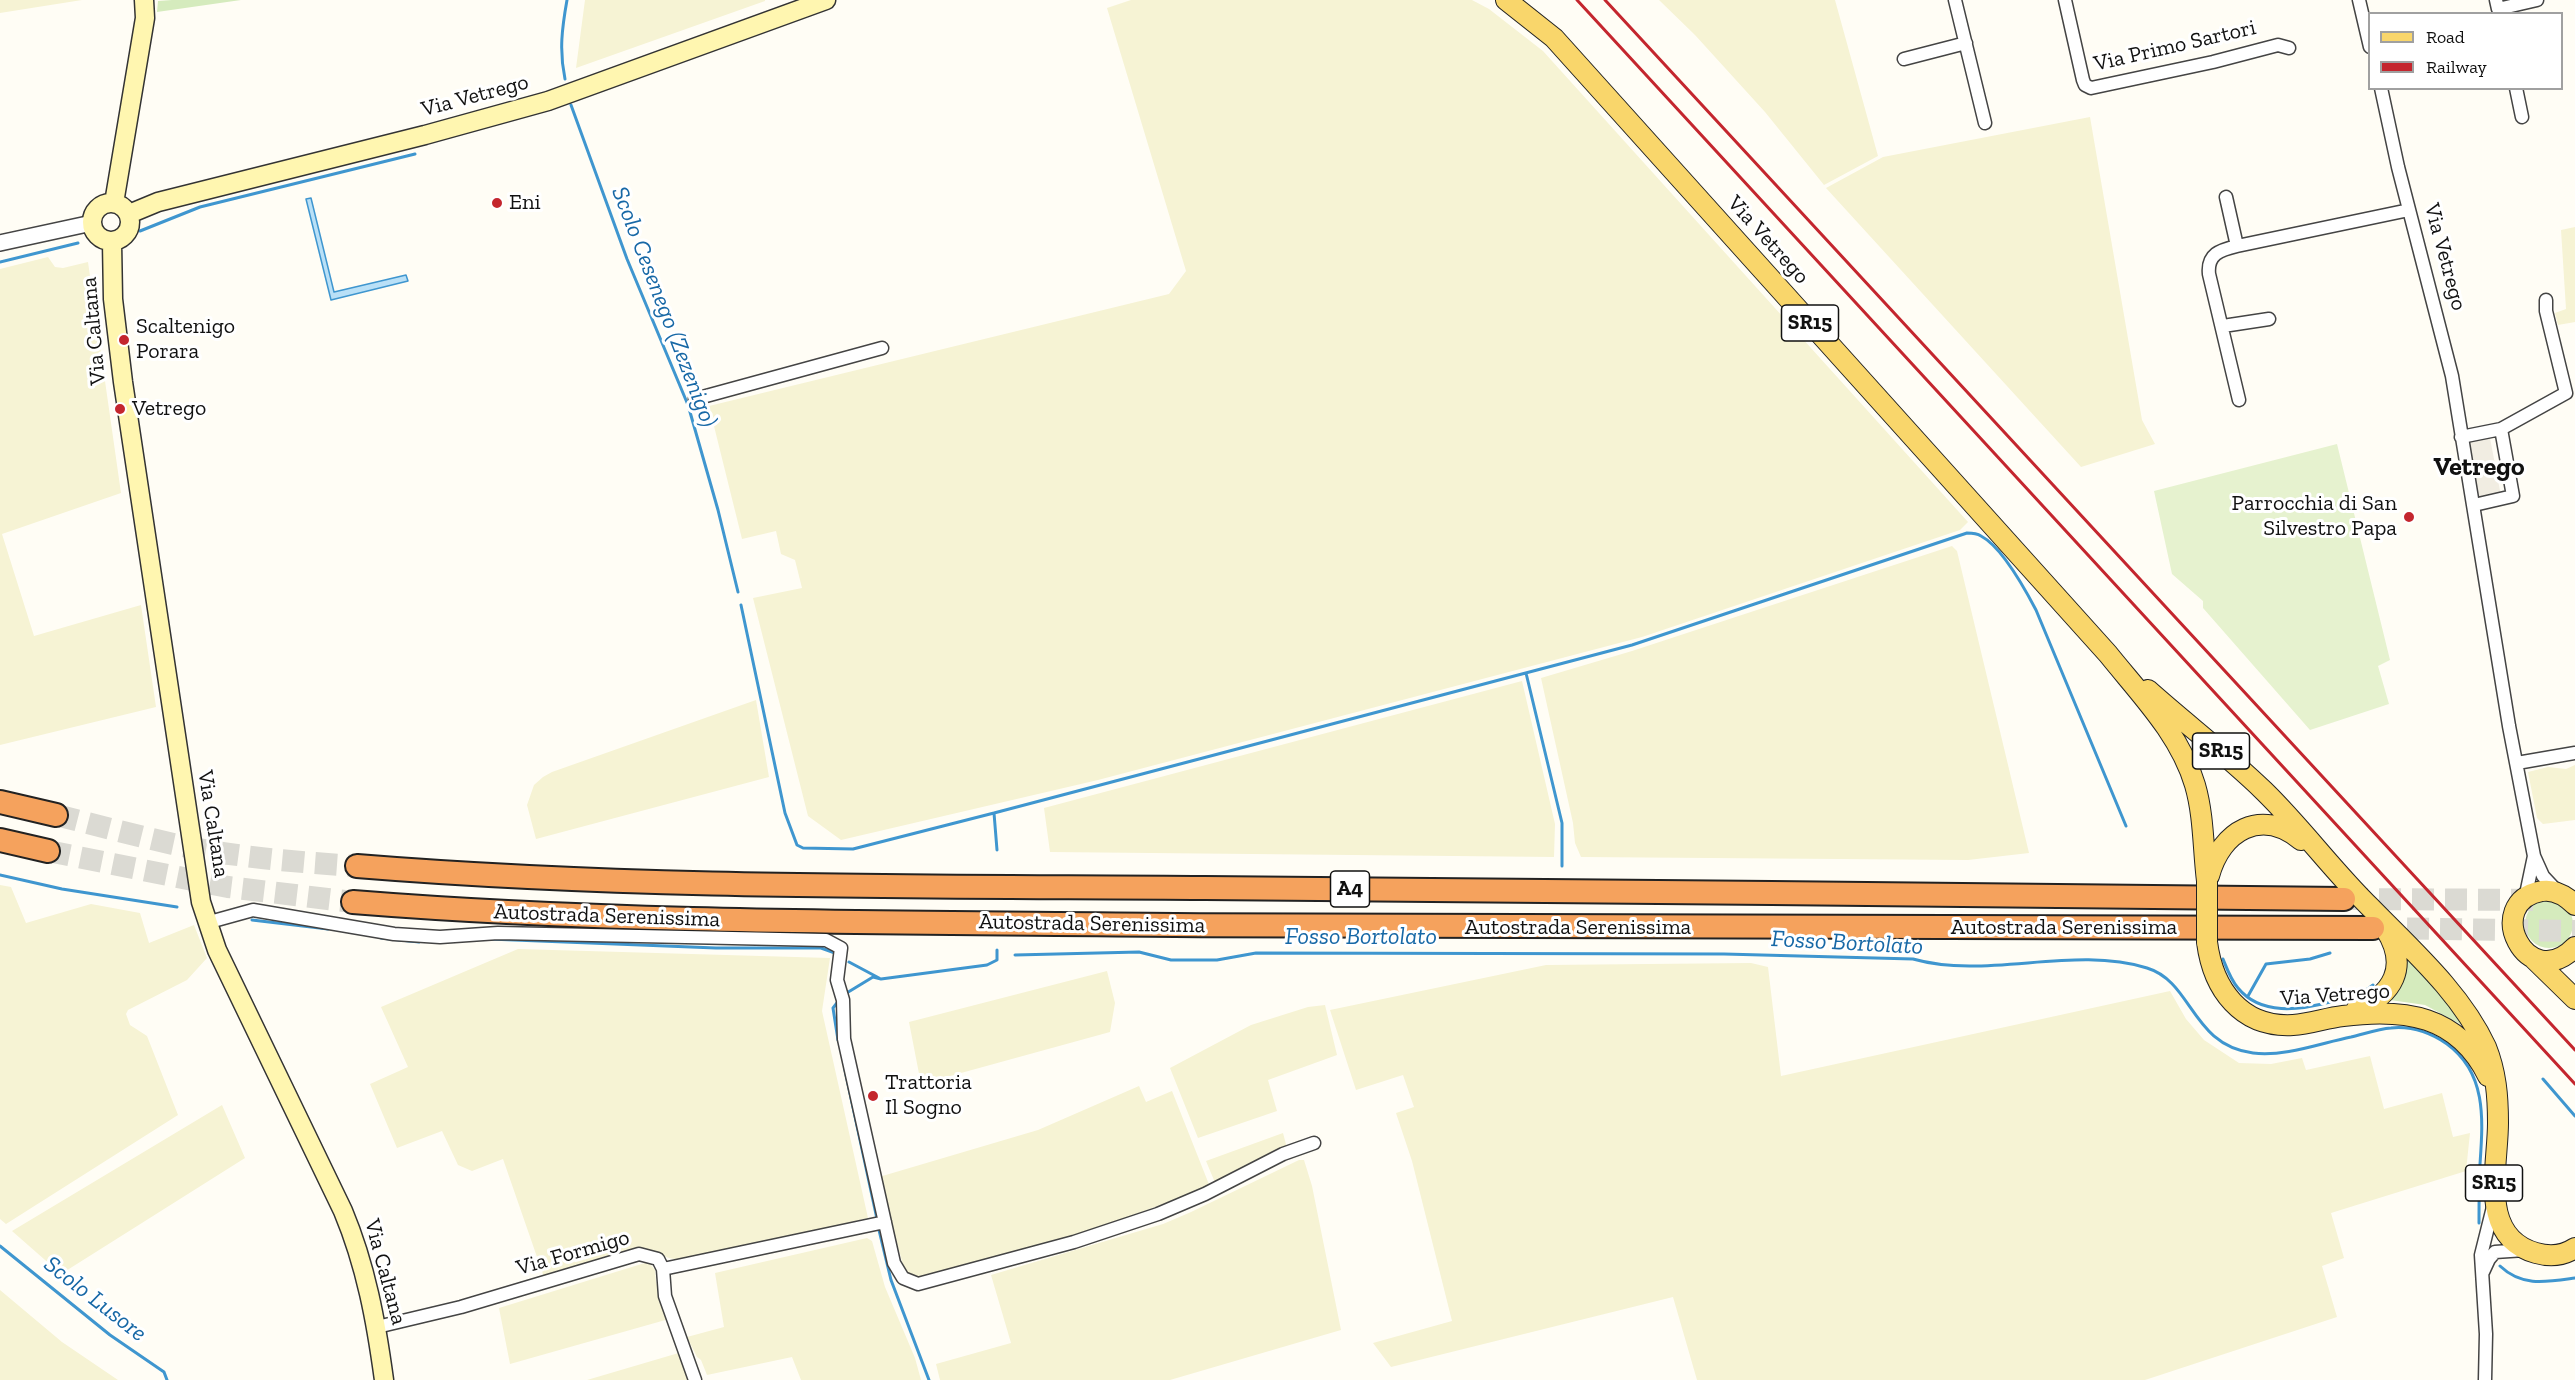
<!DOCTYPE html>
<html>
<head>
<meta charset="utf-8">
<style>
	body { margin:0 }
	#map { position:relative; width:2575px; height:1380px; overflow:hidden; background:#fffdf5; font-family:"Zilla Slab",serif }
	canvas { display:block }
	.legend { position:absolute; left:2368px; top:12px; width:195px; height:78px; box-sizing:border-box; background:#fff; border:2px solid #a0a0a0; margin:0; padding:8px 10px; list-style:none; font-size:18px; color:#111 }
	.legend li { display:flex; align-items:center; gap:12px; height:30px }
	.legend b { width:30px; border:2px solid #a0a0a0 }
</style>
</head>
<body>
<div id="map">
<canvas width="2575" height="1380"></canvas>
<ul class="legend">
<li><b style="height:8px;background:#f9d66b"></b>Road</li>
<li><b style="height:8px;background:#c4262e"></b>Railway</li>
</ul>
</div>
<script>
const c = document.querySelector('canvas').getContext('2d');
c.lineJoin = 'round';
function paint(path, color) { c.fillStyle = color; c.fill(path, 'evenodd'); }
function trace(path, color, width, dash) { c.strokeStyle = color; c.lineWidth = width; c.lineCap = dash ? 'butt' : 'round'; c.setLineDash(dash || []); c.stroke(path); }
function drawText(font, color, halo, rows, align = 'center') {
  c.font = font + ' "Zilla Slab",serif'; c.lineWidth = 6; c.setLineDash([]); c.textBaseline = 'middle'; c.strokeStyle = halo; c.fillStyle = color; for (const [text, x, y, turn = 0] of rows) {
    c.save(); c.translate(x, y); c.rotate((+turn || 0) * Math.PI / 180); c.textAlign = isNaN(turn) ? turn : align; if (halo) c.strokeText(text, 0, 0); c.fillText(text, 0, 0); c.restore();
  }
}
const farmland = new Path2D(`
	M0 0H82L0 13Z
	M585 0H765V1L576 68Z
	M1131 0H1472L1489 9 1543 51 1968 522 1960 530 1642 637 1098 780 841 840 808 816 753 598 802 588 795 560 781 554 776 531 742 539 709 406 1169 294 1186 271 1107 8Z
	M1659 0H1835L1878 156 1824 185 1765 112 1695 35Z
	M2090 117 2142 420 2155 444 2081 467 1826 188 1883 157Z
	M2575 227V322L2558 325 2555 313 2566 309 2561 230Z
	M48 257 55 267 63 268 88 262 121 493 2 534 34 636 141 605 156 707 0 745V269Z
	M1952 546 1957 551 2029 853 1968 860 1581 857 1575 843 1573 823 1541 678 1632 651Z
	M1522 681 1555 824 1554 857 1050 852 1044 808Z
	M756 700 769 777 536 839 527 805 534 785 543 777 552 772Z
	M2575 765V820L2543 824 2537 818 2528 772 2548 767 2566 769Z
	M0 885 11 887 26 923 91 904 140 913 149 943 194 925 207 958 187 980 128 1010 126 1014 130 1025 147 1036 178 1115 6 1224 0 1219Z
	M518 949 830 958 822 1011 868 1218 686 1261 669 1258 643 1248 545 1280 503 1159 472 1171 458 1165 442 1131 397 1148 370 1084 408 1067 381 1007Z
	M1751 963 1768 967 1781 1076 2170 991 2186 1019 2204 1040 2239 1063 2271 1064 2302 1058 2306 1070 2370 1056 2384 1109 2442 1093 2453 1137 2470 1133 2466 1171 2331 1213 2344 1258 2322 1266 2337 1317 2145 1380H1697L1673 1297 1391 1367 1373 1343 1452 1321 1412 1161 1396 1113 1414 1107 1403 1075 1356 1090 1330 1010 1546 965Z
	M1107 971 1115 1003 1110 1032 921 1084 909 1022Z
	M1325 1005 1337 1055 1268 1080 1277 1111 1198 1138 1170 1068 1251 1025 1308 1007Z
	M1139 1086 1146 1102 1172 1091 1210 1187 1075 1236 928 1279 910 1277 905 1272 879 1177 1038 1130Z
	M222 1105 245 1158 61 1274 12 1231Z
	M1283 1133 1287 1148 1216 1185 1206 1161Z
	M1299 1160H1304L1312 1186 1341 1330 1170 1380H940L936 1364 1011 1343 991 1275 1163 1224 1191 1212Z
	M867 1238 872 1241 885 1287 915 1358 921 1380H801L792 1357 707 1375 701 1360 697 1357 687 1337 724 1327 715 1273Z
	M648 1262 655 1270 656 1282 669 1319 510 1364 499 1308Z
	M0 1290 62 1342 118 1380H0Z
	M682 1352 691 1380H587Z`);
const green = new Path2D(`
	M172 0H241L157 12 158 1Z
	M2525 924a24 24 0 1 1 48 0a24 24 0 1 1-48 0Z
	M2401 947 2463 1022 2462 1025 2425 1005 2390 1000Z`);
const pitch = new Path2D(`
	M2337 444 2390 660 2378 666 2389 704 2310 730 2203 608V601L2172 574 2154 491Z`);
const plaza = new Path2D(`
	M2490 438 2501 496 2479 500 2468 442Z`);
const water = new Path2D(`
	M311 198 334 292 406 275 408 281 331 300 306 199Z`);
const stream = new Path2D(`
	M565 79C559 51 562 28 567 0
	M571 105 627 259 688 405 718 510 738 592
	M140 231 200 207 415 154
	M0 262 78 243
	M741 605 785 813 797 845 803 848 853 849 994 813 997 850
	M1526 673 1562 823V866
	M994 813 1632 645 1967 533C1971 533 1978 534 1981 536 2002 547 2025 589 2036 610L2126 826
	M0 875 62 889 177 907
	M252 920 328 929
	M381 938 419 942
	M489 939 716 948H821L835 953
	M1015 955 1139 952 1171 960H1217L1256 953 1724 954 1913 959C1987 980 2073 945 2147 968 2193 982 2191 1045 2253 1053 2285 1057 2321 1043 2351 1037 2364 1034 2378 1029 2391 1028 2411 1026 2431 1033 2447 1044 2487 1073 2483 1120 2480 1164 2479 1184 2479 1203 2479 1223
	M2223 959C2227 969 2231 980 2238 988 2261 1016 2300 1010 2330 1002 2347 998 2360 996 2373 985
	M849 962 879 978
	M845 994 873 977 881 979 987 965 997 960V950
	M2248 996 2266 964 2310 959 2330 953
	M838 1040 833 1008 840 999
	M845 1070 877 1219
	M2543 1079 2575 1116
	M878 1226 891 1280 929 1380
	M0 1246 110 1335 164 1372 167 1380
	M2500 1266C2522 1287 2546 1282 2575 1278`);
const motorwayTunnel = new Path2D(`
	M56 815C95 825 134 835 173 844 234 857 295 862 357 866
	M48 851 228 887 353 902
	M2346 899 2541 900
	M2374 928 2575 931`);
const minor = new Path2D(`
	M1955 0 1985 123
	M2065 0 2083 80 2085 85 2091 88 2213 62 2278 45 2289 48
	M2359 0 2370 47
	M2496 0 2498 9 2537 0
	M1904 59 1966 43
	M2381 88 2398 167 2452 376 2509 726 2534 856 2543 876 2557 891
	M2516 88 2522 117
	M2226 197 2237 246
	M2223 326 2269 319
	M695 399 882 348
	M2239 400 2209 274C2207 254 2220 250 2237 246L2409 210
	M2461 437 2501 429 2566 393 2546 311V300
	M2474 505 2513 496 2501 429
	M2517 763 2575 753
	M2525 899 2534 856
	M206 923 253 910 394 934 440 937 498 933 826 940 841 948 837 980 843 1000 844 1039 894 1263 903 1278 918 1284 1074 1242 1158 1214 1205 1194 1283 1154 1314 1143
	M663 1269 885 1222
	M2483 1272 2489 1259 2495 1252 2525 1250
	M377 1327 461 1307 639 1254 658 1259 663 1269 665 1296 695 1380
	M2485 1380 2486 1334 2481 1255 2494 1203`);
const tertiary = new Path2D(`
	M0 243 92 223`);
const secondary = new Path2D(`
	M92 222a19 19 0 1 1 38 0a19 19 0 1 1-38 0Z
	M114 203 145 18 144 0
	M129 214 158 202 425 135 548 101 826 0
	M112 242 113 299 123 382 201 902 217 950 343 1211C366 1266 376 1321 384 1380`);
const primary = new Path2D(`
	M1506 0 1554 38 2108 654C2140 694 2180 734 2195 785 2204 816 2203 849 2207 881
	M2148 690C2186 724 2227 755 2264 791 2302 828 2333 871 2371 908 2412 950 2461 993 2486 1047 2496 1072 2498 1096 2498 1123 2498 1167 2478 1237 2536 1253 2550 1257 2563 1256 2575 1248
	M2209 876C2221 831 2261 807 2301 840
	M2575 905C2566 896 2555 889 2542 891 2481 902 2527 996 2575 947
	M2207 942C2213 989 2241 1028 2293 1025 2310 1024 2326 1018 2343 1016 2404 1008 2458 1015 2488 1076
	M2534 959 2575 999
	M2356 1010C2393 995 2409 967 2386 930`);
const motorway = new Path2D(`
	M0 802 56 815
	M0 840 48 851
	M357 866C639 889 923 886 1205 888 1585 891 1964 895 2344 899
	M353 902C626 924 901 922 1175 925 1574 928 1973 928 2373 928`);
const rail = new Path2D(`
	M1577 0 2575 1084
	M1605 0 2575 1050`);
const primaryBridge = new Path2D(`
	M2207 942V881`);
const markers = [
	[497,203,6,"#c4262e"],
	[124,340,6,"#c4262e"],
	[120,409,6,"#c4262e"],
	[2409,517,6,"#c4262e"],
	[873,1096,6,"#c4262e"]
];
const shields = [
	[1810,323,57],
	[2221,751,57],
	[1350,889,39],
	[2494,1183,57]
];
const shieldNames = [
	["SR15",1810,323],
	["SR15",2221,751],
	["A4",1350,889],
	["SR15",2494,1183]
];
const streetNames = [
	["Via Primo Sartori",2175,46,-13],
	["Via Vetrego",475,96,-15],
	["Via Vetrego",1768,240,48],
	["Via Vetrego",2445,257,75],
	["Via Caltana",94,331,-95],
	["Via Caltana",213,824,81],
	["Autostrada Serenissima",607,916,2],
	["Autostrada Serenissima",1092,924,1],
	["Autostrada Serenissima",1578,928],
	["Autostrada Serenissima",2064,928],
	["Via Vetrego",2335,995,-4],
	["Via Formigo",573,1253,-16],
	["Via Caltana",385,1272,75]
];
const poiNames = [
	["Eni",509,203],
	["Scaltenigo",136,327],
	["Porara",136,352],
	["Vetrego",132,409],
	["Parrocchia di San",2397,504,"right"],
	["Silvestro Papa",2397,529,"right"],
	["Trattoria",885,1083],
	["Il Sogno",885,1108]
];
const waterNames = [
	["Scolo Cesenego (Zezenigo)",664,307,69],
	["Fosso Bortolato",1361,937],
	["Fosso Bortolato",1847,943,3],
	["Scolo Lusore",95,1299,38]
];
const quarterNames = [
	["Vetrego",2479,468]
];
paint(farmland, '#f6f3d4');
paint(green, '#d5ebbd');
paint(pitch, '#e6f2cf');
paint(plaza, '#f1ede2');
paint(water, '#b9e0f7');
trace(water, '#3f96cf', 1.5);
trace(stream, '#3f96cf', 3);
trace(motorwayTunnel, '#dbdad3', 22, [22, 11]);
trace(minor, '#444', 15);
trace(tertiary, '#444', 18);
trace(secondary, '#333', 21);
trace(primary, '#222', 22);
trace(motorway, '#222', 26);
trace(minor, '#fff', 12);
trace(tertiary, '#fff', 15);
trace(secondary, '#fff6b0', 18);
trace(primary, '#f9d66b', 20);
trace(motorway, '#f5a25d', 22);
trace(rail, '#c4262e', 3);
trace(primaryBridge, '#222', 22, []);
trace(primaryBridge, '#f9d66b', 20);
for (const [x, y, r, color] of markers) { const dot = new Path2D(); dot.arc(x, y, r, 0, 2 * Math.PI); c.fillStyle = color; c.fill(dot); trace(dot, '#fff', 2); }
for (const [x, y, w] of shields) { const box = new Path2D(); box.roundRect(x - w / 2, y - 18, w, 36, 4.5); c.fillStyle = '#fff'; c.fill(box); trace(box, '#111', 1.5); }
drawText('bold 21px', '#111', null, shieldNames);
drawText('22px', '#111', '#fff', streetNames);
drawText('22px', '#111', '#fff', poiNames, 'left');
drawText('italic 24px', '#1768a6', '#fff', waterNames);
drawText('bold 26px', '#111', '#fff', quarterNames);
</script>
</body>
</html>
